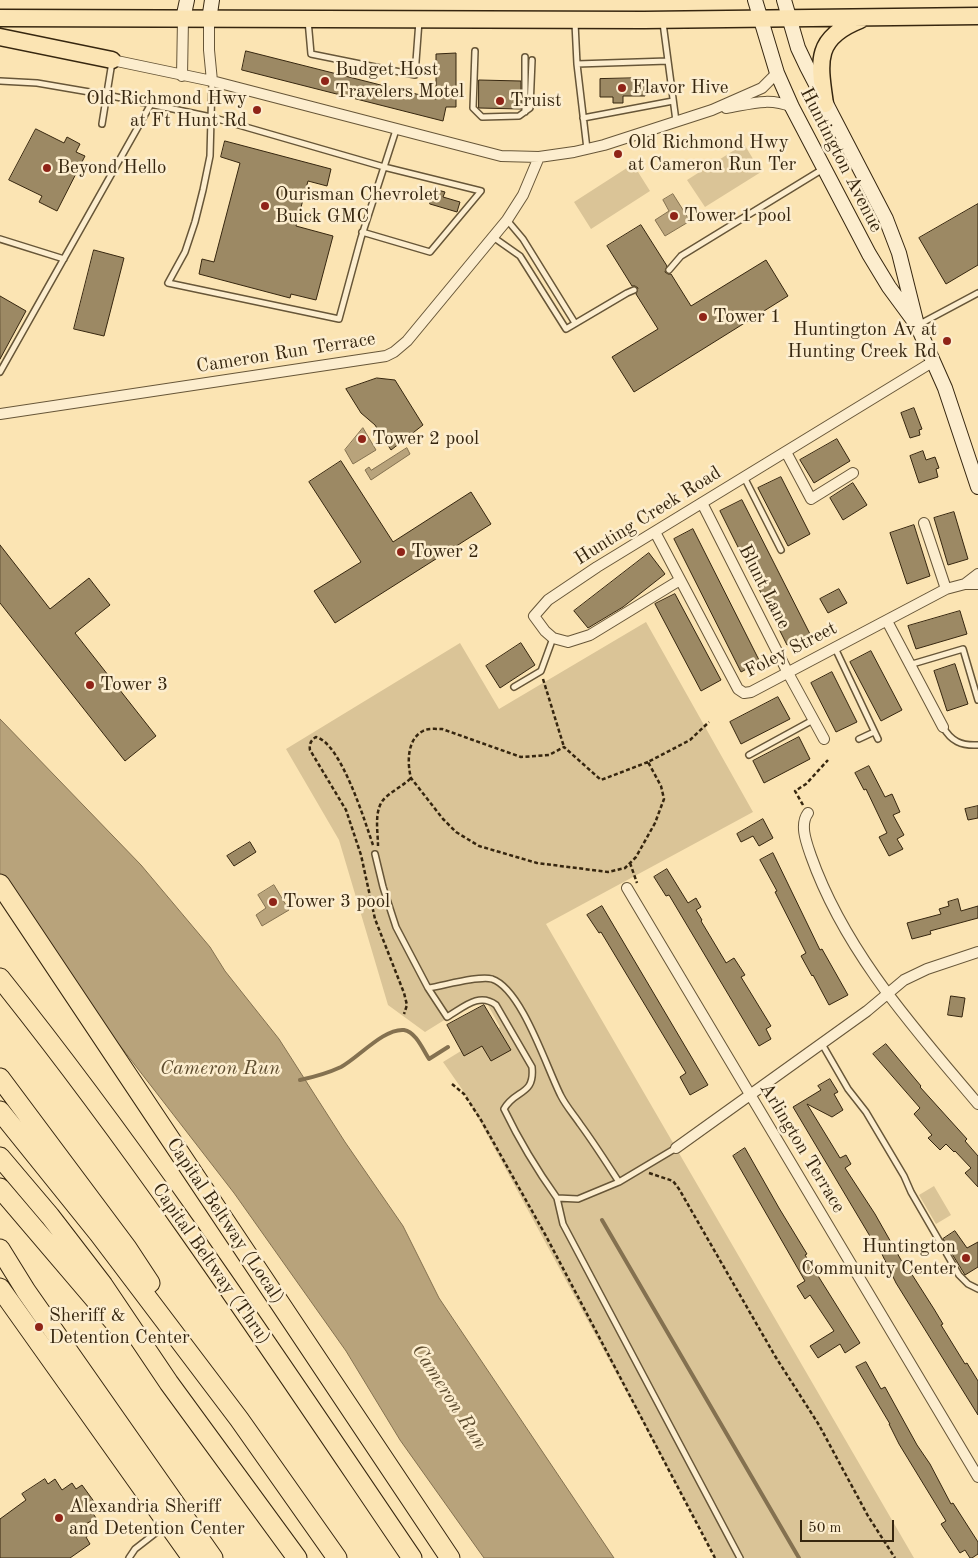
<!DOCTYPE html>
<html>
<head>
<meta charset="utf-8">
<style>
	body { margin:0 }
	#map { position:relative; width:978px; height:1558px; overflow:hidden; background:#fbe4b3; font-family:"Old Standard TT",serif }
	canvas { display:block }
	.scale { position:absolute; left:800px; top:1520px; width:94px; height:22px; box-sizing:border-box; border:2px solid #36260f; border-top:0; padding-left:6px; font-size:15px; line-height:18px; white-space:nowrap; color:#36260f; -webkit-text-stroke:4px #fcedce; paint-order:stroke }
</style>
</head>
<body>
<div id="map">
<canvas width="978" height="1558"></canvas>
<div class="scale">50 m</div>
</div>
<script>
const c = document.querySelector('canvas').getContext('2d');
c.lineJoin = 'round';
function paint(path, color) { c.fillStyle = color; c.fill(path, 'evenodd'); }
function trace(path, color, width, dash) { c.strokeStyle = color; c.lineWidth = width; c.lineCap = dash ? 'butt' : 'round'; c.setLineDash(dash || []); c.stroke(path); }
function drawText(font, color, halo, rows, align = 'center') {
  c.font = font + ' "Old Standard TT",serif'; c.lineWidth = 5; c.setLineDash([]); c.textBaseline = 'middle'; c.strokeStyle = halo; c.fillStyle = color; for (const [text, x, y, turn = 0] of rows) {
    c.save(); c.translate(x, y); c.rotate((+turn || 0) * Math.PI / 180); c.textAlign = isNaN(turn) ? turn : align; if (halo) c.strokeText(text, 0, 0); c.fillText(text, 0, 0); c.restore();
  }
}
const green = new Path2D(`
	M744 144 761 172 705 207 687 180Z
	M633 164 650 191 591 229 574 202Z
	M646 622 753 812 546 924 914 1558H716L464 1092 443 1062 500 1027 483 996 425 1032 388 1005 339 840 286 749 460 643 499 709Z
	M934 1186 951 1215 936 1224 919 1195Z`);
const water = new Path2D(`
	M673 194 690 221 665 236 655 220 669 211 663 200Z
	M363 428 376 450 353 464 345 450Z
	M407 448 410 454 371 480 365 470 369 467 371 470Z
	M0 719 141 865 210 947 225 971 279 1039 345 1142 403 1226 439 1298 614 1558H484L400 1440 346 1351 234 1193 121 1047 0 894Z
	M274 885 289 910 262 926 256 915 266 908 258 895Z`);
const stream = new Path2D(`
	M300 1080C314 1077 328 1073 341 1067 358 1058 384 1028 404 1030 416 1032 423 1050 429 1059L448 1047
	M602 1220 799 1558`);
const building = new Path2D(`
	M246 51 436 99V54L456 53V107H446L443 121 242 70Z
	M644 78 645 96H623V103H613V97H600V79Z
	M479 80 521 81V109L479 108Z
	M36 129 64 143 67 137 80 144 76 152 85 156 57 211 39 202 42 196 9 180Z
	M225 141 331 169 327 186 308 181 296 226 333 236 316 300 291 294 290 298 199 274 202 259 214 262 240 163 221 157Z
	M434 189 445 192 443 197 460 202 457 212 430 204Z
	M978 204V265L946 284 919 238Z
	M641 225 667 266 665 272 668 274H671L691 306 766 260 788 296 634 392 612 357 658 329 636 294 638 288 635 286H632L607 246Z
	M94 250 124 258 104 336 74 329Z
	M0 296 26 311 0 359Z
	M377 378 395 380 423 425 391 450 375 425 361 413 346 389Z
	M914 408 922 429 919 430 920 435 910 438 901 413Z
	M837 439 850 461 814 483 800 460Z
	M923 451 926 460 935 457 939 468 936 469 938 477 919 483 910 456Z
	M341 461 393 542 471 492 491 524 335 623 314 591 361 562 309 482Z
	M781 477 810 534 788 546 758 488Z
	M853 483 867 505 843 520 830 498Z
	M742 500 810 634 787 645 720 511Z
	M954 512 968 559 948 565 934 518Z
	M914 525 930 576 907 584 890 533Z
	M693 529 760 662 741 672 674 539Z
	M0 545 50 609 89 578 110 605 75 633 156 736 125 761 0 603Z
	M649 553 665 574 623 607 588 628 574 611Z
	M839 589 847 603 828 613 820 599Z
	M675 594 721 680 701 691 655 604Z
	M960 611 967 634 916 649 908 626Z
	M521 643 535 665 500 688 486 666Z
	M871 651 902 710 881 721 850 662Z
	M955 664 968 704 947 711 934 671Z
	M832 672 857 722 836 732 811 683Z
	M778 697 790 719 741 744 730 722Z
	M799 737 810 759 764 783 753 761Z
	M869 766 885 797 892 794 900 812 893 815 904 835 897 839 903 849 889 856 879 837 887 833 866 789 864 790 855 773Z
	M978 806V818L968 820 965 809Z
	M763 819 773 838 759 846 753 836 741 842 737 834Z
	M250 842 256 852 234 866 227 856Z
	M773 853 820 950 822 949 848 995 829 1005 813 975 812 976 801 956 806 953 775 892 777 891 760 860Z
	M667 869 688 903 696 898 701 907 696 910 702 920 701 921 725 961 726 963 734 958 745 975 741 977 771 1026 766 1029 771 1039 759 1046 669 895 666 896 654 877Z
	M958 899 961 911 978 906V918L930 931 931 934 912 939 907 923 941 914 939 909 949 906 948 902Z
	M602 906 708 1085 690 1095 680 1077 686 1073 601 932 599 933 587 915Z
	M951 996 965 998 962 1017 948 1015Z
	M484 1005 511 1050 491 1061 482 1046 464 1056 447 1025Z
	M886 1044 921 1086 920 1087 967 1139 965 1141 978 1156V1187L965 1173 971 1168 955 1151 954 1152 946 1144 940 1150 928 1138 932 1135 914 1114 920 1108 873 1054Z
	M830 1079 838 1092 834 1094 843 1110 832 1117 807 1104 840 1158 846 1155 851 1164 845 1168 875 1214 909 1274 911 1273 934 1309 943 1324 941 1325 965 1364 967 1363 978 1381V1415L896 1283 876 1242 874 1243 793 1107 821 1090 818 1086Z
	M745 1148 779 1208 807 1254 805 1255 860 1343 845 1353 840 1344 818 1358 810 1346 834 1331 810 1295 805 1299 797 1286 805 1281 733 1156Z
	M955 1231 967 1248 978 1242V1267L965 1275 943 1239Z
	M866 1362 881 1389 885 1387 917 1445 930 1464 951 1504 953 1503 978 1542V1554L972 1558H970L965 1550 960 1553 941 1524 946 1521 899 1444 889 1424H890L856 1367Z
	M45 1479 48 1484 55 1479 62 1490 72 1483 76 1489 82 1485 98 1507 92 1512 96 1518 86 1524 92 1533 86 1537 90 1544 70 1558H0V1519L26 1500 22 1494Z`);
const path = new Path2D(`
	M543 679 564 747
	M648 762 601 780 564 747 549 755 521 757 442 729C436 729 428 728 423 731 407 739 407 763 411 778L443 819 456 832 479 846 537 863 608 872 625 868 636 857 655 823 664 799 661 786 648 762 690 740 709 722
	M803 805 795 791 806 784 828 760
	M373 845C365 822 341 743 316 737 311 740 309 744 310 750L346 810 361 855 375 919 404 993 407 1005 404 1014
	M378 846C378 831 373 808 386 797 394 790 404 785 411 778
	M630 863 637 883
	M452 1084 464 1094 481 1120 546 1236 715 1558
	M649 1173 673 1181 679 1189 775 1356 819 1425 868 1516 895 1558`);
const service = new Path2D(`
	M308 20 311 54 415 75 419 21
	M575 23 577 64 587 149
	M663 23 676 121
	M475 51 473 108 482 117 519 116 530 108 532 60
	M577 64 668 61
	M0 81 37 83 107 95 211 117 384 167 481 191 430 252 362 232
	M212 81 210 156 203 190 195 222 185 252 168 283 339 319 361 238 396 130
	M525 112V57
	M583 118 673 101
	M102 124 112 62
	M507 220 523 239 575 323
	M493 237 520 256 566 329 627 293 634 290
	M0 239 64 259
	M669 270 681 256 823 169
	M918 325 978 293
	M0 372 151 104
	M744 477 781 550
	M835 648 878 739
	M909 665 963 649 978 700
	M514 687 541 671 553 638
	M943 727C951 741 961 746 978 745
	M859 739 874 732
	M749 755 813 720
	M375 854 383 887 396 927 428 988C443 986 479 975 492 979 522 989 547 1069 561 1096 566 1106 574 1115 580 1124 594 1143 606 1162 619 1182
	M428 988 447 1017C464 1007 479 992 496 1005L532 1067C535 1096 515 1089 504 1109 519 1140 537 1170 557 1198L578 1199 619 1182 676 1148
	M822 1044 848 1089 866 1112 904 1176 911 1192 959 1275 968 1284 978 1289
	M557 1198 563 1224 740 1558
	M129 1558 135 1549 162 1528`);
const minor = new Path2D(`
	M209 20V50L212 81
	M112 60 212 81 501 156 539 157 574 152 604 145 712 110 762 88 777 73
	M182 76 183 19
	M726 108C750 104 769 97 792 107
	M0 414 386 356 394 352 407 341 507 220 523 195 539 157
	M786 452 811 499 853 473
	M702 503 788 673 824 739
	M924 523 946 589
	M655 532 738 689 744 693 751 692 946 589 965 584H978
	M680 580 590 635 568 642 553 638 545 631 534 616 548 600 597 567 934 361
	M965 584 978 574
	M887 621 943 727
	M808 813C799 825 807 844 811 856 845 952 914 1028 978 1104
	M627 888 978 1477
	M676 1148 867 1011 904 980 927 969 978 952`);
const secondary = new Path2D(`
	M755 0 777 73 792 107 869 254 889 287 914 321
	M784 0 798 48 807 67 886 219 899 253 917 325 945 388 978 487
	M183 19 187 0
	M209 20 212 0`);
const trunk = new Path2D(`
	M0 18 644 20 978 16
	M0 37 112 60
	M825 104C819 62 814 38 860 20`);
const motorway = new Path2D(`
	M0 884 450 1558
	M0 978C148 1163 279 1362 412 1558
	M0 1078 127 1248 150 1283
	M0 1111 99 1234 239 1419 337 1558
	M0 1157 50 1216 103 1285 169 1383 297 1558
	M0 1188 121 1330
	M0 1249 26 1291 213 1558
	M0 1288 192 1558`);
const markers = [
	[325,81,5,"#8f2418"],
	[622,88,5,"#8f2418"],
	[500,101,5,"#8f2418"],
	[257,110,5,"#8f2418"],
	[618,154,5,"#8f2418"],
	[47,168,5,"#8f2418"],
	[265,206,5,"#8f2418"],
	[674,216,5,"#8f2418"],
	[703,317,5,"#8f2418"],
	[947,341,5,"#8f2418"],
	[362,439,5,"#8f2418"],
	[401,552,5,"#8f2418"],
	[90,685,5,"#8f2418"],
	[273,902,5,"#8f2418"],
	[966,1258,5,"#8f2418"],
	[39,1327,5,"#8f2418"],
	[59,1518,5,"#8f2418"]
];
const poiNames = [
	["Budget Host",335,70],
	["Travelers Motel",335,92],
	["Flavor Hive",632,88],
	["Old Richmond Hwy",247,99,"right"],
	["at Ft Hunt Rd",247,121,"right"],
	["Truist",510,101],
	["Old Richmond Hwy",628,143],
	["at Cameron Run Ter",628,165],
	["Beyond Hello",57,168],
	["Ourisman Chevrolet",275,195],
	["Buick GMC",275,217],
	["Tower 1 pool",684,216],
	["Tower 1",713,317],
	["Huntington Av at",937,330,"right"],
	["Hunting Creek Rd",937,352,"right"],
	["Tower 2 pool",372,439],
	["Tower 2",411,552],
	["Tower 3",100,685],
	["Tower 3 pool",283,902],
	["Huntington",956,1247,"right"],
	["Community Center",956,1269,"right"],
	["Sheriff &",49,1316],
	["Detention Center",49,1338],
	["Alexandria Sheriff",69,1507],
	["and Detention Center",69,1529]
];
const streetNames = [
	["Huntington Avenue",841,160,63],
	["Cameron Run Terrace",286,353,-9],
	["Hunting Creek Road",648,516,-32],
	["Blunt Lane",764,587,63],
	["Foley Street",791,650,-27],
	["Arlington Terrace",802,1148,59],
	["Capital Beltway (Local)",225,1221,56],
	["Capital Beltway (Thru)",211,1264,55]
];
const waterNames = [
	["Cameron Run",220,1069],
	["Cameron Run",449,1397,57]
];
paint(green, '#dac497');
paint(water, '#b8a37b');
trace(water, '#847150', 1);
trace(stream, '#847150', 4);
paint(building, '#9c8964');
trace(building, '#36260f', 1);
trace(service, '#675638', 8);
trace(minor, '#675638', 12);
trace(secondary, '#36260f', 16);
trace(trunk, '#36260f', 19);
trace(motorway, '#36260f', 21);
trace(path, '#36260f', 2.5, [4, 2.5]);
trace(service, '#fcedce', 5);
trace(minor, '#fcedce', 10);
trace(secondary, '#fcedce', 14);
trace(trunk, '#fbe4b3', 16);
trace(motorway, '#fbe4b3', 19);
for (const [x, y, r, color] of markers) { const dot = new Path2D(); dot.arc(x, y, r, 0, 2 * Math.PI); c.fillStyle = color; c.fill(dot); trace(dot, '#fcedce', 2); }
drawText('19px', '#36260f', '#fcedce', poiNames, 'left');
drawText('19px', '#36260f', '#fcedce', streetNames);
drawText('italic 20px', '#5d4c2f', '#fcedce', waterNames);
</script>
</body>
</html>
